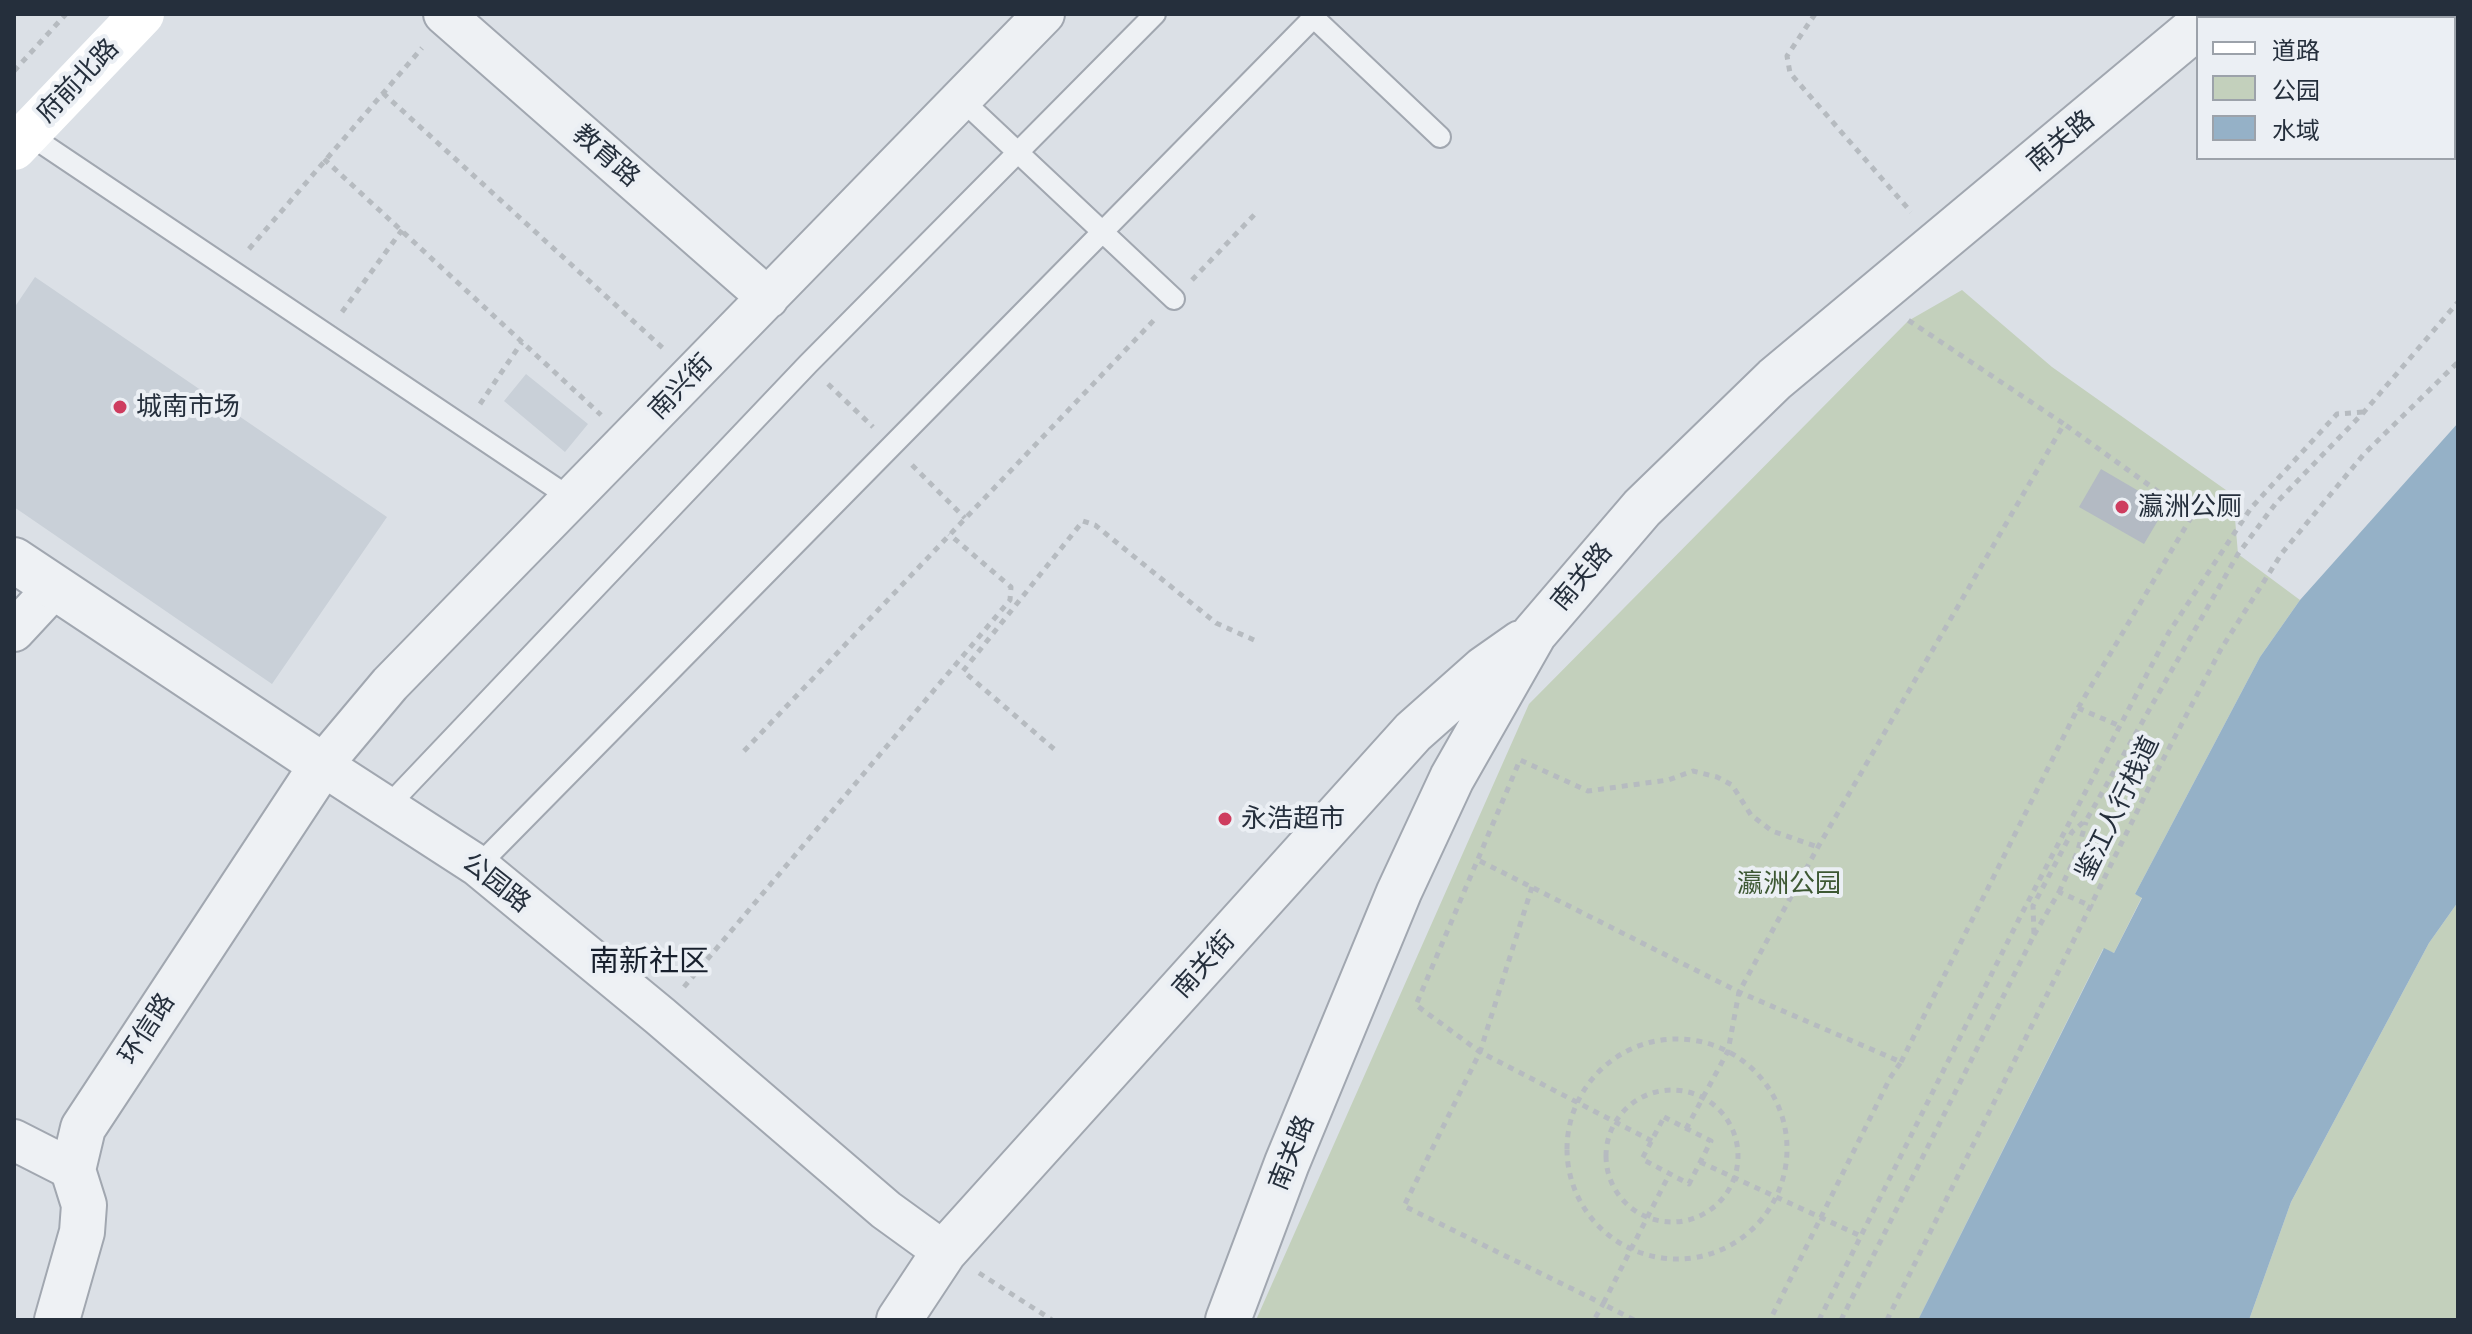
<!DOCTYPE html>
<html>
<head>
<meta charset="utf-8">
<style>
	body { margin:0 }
	#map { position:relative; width:2472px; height:1334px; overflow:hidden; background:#dbe0e6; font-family:Raleway,"Noto Sans SC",sans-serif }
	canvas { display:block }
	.frame { position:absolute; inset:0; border:16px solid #252f3c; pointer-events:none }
	.legend { position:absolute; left:2196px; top:16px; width:260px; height:144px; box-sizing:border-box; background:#ebeff4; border:2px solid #9ca2aa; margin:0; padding:10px 14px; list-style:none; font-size:24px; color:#252f3c }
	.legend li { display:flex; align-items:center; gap:16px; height:40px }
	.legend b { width:40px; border:2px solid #9ca2aa }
</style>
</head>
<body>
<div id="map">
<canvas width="2472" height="1334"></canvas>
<div class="frame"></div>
<ul class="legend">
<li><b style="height:10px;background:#fff"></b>道路</li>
<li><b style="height:22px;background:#c3d0bc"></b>公园</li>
<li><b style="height:22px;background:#95b1c7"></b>水域</li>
</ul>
</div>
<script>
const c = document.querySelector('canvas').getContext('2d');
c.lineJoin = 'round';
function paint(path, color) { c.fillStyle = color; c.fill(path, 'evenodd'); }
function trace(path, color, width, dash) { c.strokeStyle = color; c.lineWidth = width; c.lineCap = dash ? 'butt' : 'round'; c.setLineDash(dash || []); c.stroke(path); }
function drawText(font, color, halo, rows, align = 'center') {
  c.font = font + ' Raleway,"Noto Sans SC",sans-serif'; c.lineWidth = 8; c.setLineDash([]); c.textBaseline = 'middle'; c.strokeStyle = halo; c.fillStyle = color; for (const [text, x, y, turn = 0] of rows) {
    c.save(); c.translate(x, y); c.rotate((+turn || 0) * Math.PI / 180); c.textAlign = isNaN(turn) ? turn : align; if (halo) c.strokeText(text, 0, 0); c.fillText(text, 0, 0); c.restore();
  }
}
const built = new Path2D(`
	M35 277 387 517 272 684 14 507V308Z
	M526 374 588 424 565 452 504 401Z`);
const green = new Path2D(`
	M1962 290 2052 367 2233 495 2238 554 2300 600 2260 657 2135 894 2142 897 2114 953 2103 949 1918 1320H1256L1529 704 1908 321Z
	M2458 902V1320H2249L2291 1202 2429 943Z`);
const water = new Path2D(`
	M2458 423V902L2429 943 2291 1202 2249 1320H1918L2104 948 2114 953 2142 898 2135 894 2260 657 2300 600Z`);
const building = new Path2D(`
	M2101 469 2166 507 2144 544 2079 507Z`);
const path = new Path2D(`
	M1815 14 1787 56 1790 73 1911 212
	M14 71 66 14
	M383 93 665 350
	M324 159 601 415
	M249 249 422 48
	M1192 280 1255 214
	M342 312 402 230
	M828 384 873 427
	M480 404 522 342
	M912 465 965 518
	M2078 708 2120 726
	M1054 749 963 671 1083 521 1095 525 1216 623 1254 640
	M744 751 1155 319
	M1480 861 1739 992 1901 1062 1890 1078 1770 1320
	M1532 887 1480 1052 1404 1206 1603 1304 1594 1320
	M2059 892 2077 853 2086 822
	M2034 935 2059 892 2093 907
	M684 987 1010 600 1011 587 949 534
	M1567 1149a110 110 0 1 1 220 0a110 110 0 1 1-220 0Z
	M1901 1062 2078 708 2192 516 2064 424
	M1606 1156a66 66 0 1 1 132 0a66 66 0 1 1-132 0Z
	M1664 1117 1711 1141 1689 1184 1642 1159Z
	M1686 1129 1728 1051 1739 992 1818 847 2064 424 1908 320
	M1652 1141 1480 1052 1416 1005 1520 760 1588 791 1668 780 1693 771 1717 777 1732 785 1751 815 1772 831 1818 847
	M1700 1162 1861 1236
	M979 1273 1052 1320
	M1634 1320 1603 1304 1670 1173
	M1819 1320 2020 917 2169 632 2251 508 2337 414 2364 412
	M1841 1320 2034 935 2033 906 2072 832 2087 819 2238 554 2276 503 2364 412 2458 302
	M1887 1320 2156 773 2221 649 2282 553 2364 454 2458 362`);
const service = new Path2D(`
	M1310 14 1440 137
	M961 99 1174 299
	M28 134 572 499
	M388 806 808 364 1155 14
	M478 866 1317 14`);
const minor = new Path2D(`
	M444 14 768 298
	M14 631 54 588
	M14 1140 73 1170
	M944 1252 886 1210 660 1016 478 866 322 765 390 684 1044 14`);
const tertiary = new Path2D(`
	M14 560 322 765 83 1128 73 1170 84 1205 82 1232 57 1320
	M899 1320 944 1252 1413 732 1484 669 1521 643
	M1228 1320 1287 1163 1399 892 1452 778 1534 634 1642 508 1775 379 2198 26`);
const secondary = new Path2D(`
	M14 148 142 14`);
const markers = [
	[120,407,8,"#ce3d5f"],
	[2122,507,8,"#ce3d5f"],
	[1225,819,8,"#ce3d5f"]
];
const streetNames = [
	["府前北路",78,81,-46],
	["南关路",2061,141,-40],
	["教育路",606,156,41],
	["南兴街",681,387,-46],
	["南关路",1582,577,-50],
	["鉴江人行栈道",2118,808,-64],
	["公园路",496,883,38],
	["南关街",1204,965,-48],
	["环信路",147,1029,-57],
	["南关路",1292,1153,-68]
];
const poiNames = [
	["城南市场",136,407],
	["瀛洲公厕",2138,507],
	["永浩超市",1241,819]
];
const parkNames = [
	["瀛洲公园",1789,884]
];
const quarterNames = [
	["南新社区",649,962]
];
paint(built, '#c9d0d8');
paint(green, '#c3d0bc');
paint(water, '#95b1c7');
paint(building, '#b3bac3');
trace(service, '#a1a7b0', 24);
trace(minor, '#a1a7b0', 44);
trace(tertiary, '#a1a7b0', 48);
trace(path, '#b6bbc0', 5, [6, 6]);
trace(service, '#eef1f4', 20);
trace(minor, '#eef1f4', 40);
trace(tertiary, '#eef1f4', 44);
trace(secondary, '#fff', 44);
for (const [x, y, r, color] of markers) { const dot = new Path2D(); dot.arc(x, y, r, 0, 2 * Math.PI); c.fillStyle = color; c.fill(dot); trace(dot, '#ebeff4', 3); }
drawText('26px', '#252f3c', '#ebeff4', streetNames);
drawText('26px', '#252f3c', '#ebeff4', poiNames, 'left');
drawText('26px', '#3d5833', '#ebeff4', parkNames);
drawText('30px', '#18202d', '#ebeff4', quarterNames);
</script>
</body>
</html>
